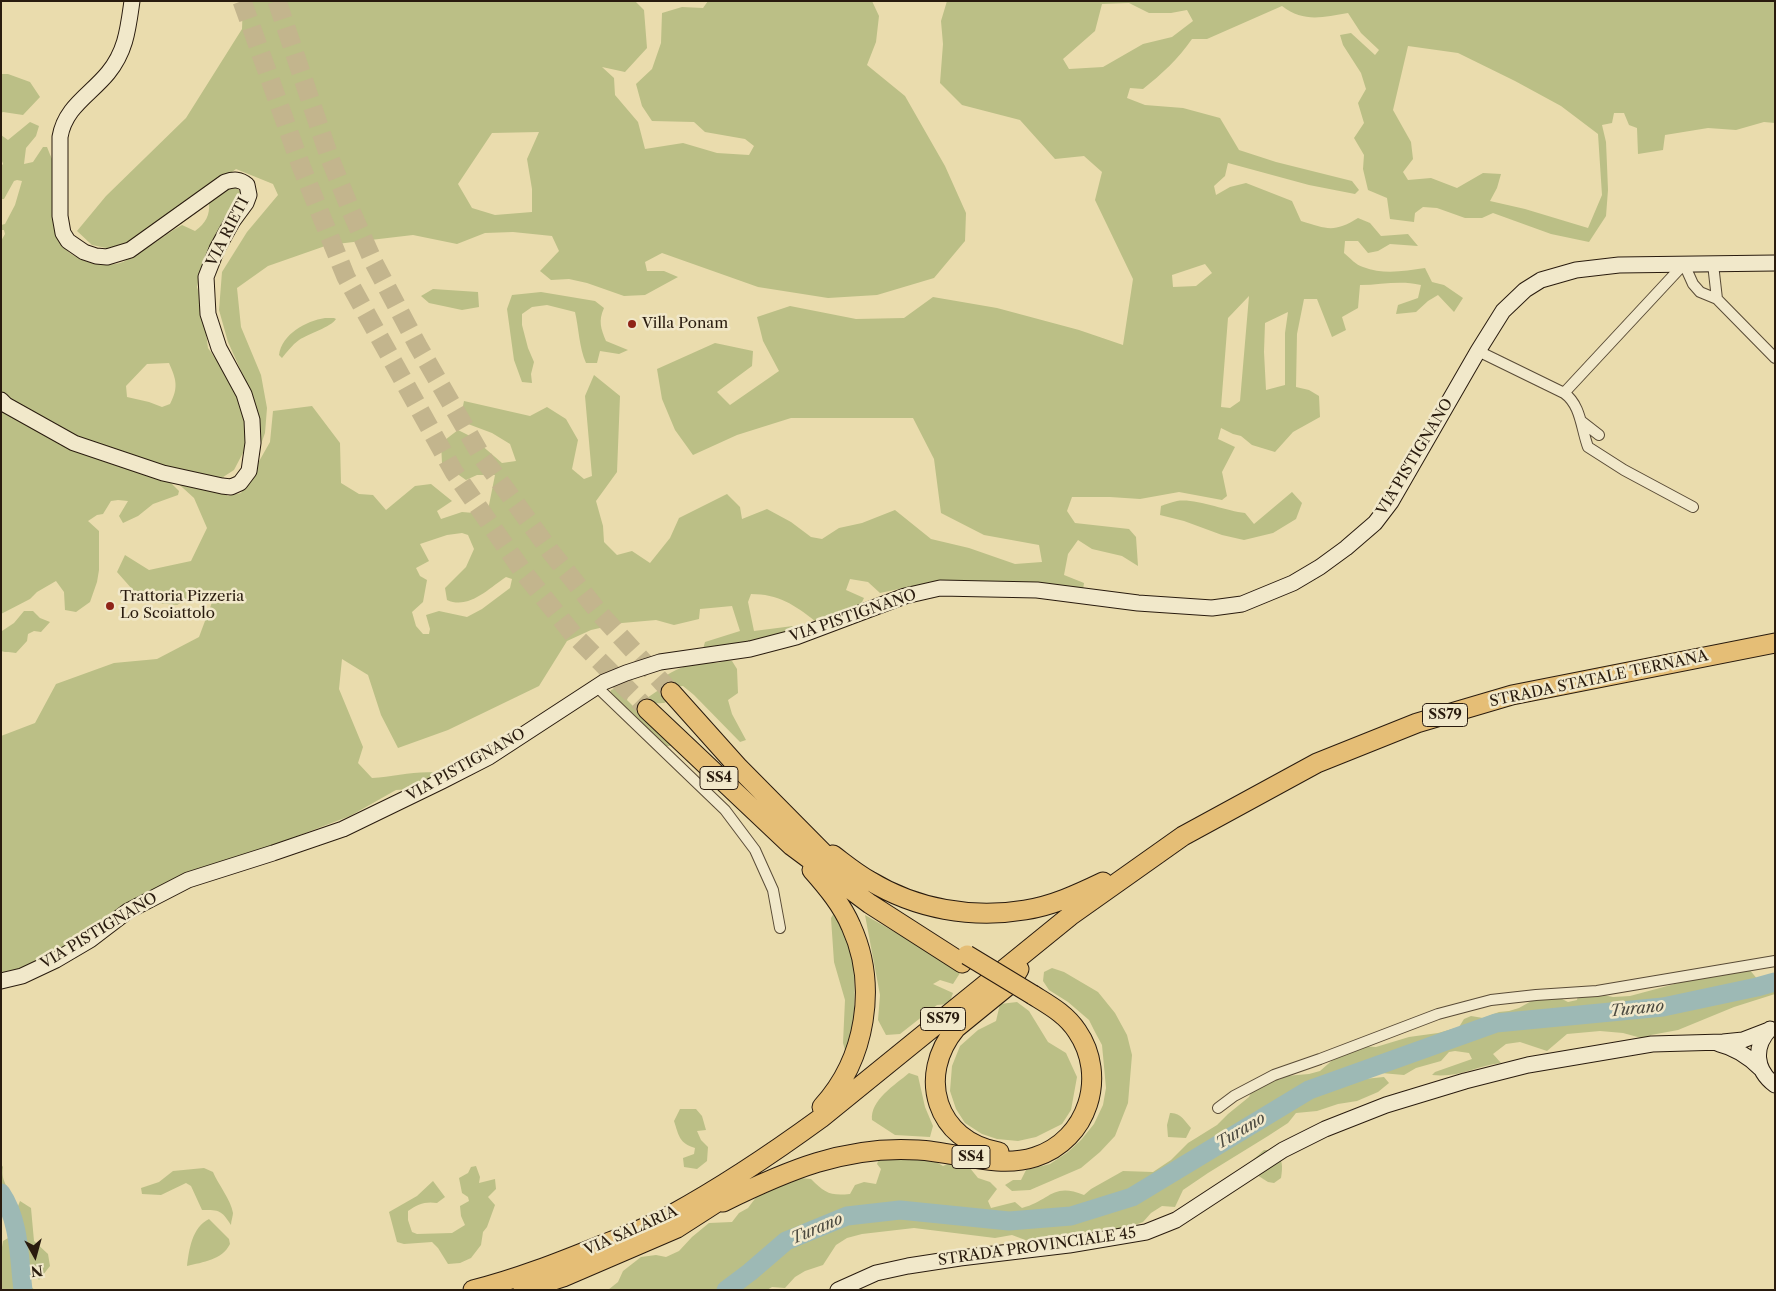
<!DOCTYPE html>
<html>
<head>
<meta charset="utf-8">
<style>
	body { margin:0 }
	#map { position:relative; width:1776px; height:1291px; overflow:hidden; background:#eadcad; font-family:"Libre Caslon Text",serif }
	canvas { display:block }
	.frame { position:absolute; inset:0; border:2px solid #291b0e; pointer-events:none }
	.north { position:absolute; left:10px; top:1231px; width:50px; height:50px; -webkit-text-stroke:4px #f1e8ca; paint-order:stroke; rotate:173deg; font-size:14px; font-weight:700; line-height:20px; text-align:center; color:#291b0e }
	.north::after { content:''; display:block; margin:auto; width:18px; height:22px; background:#291b0e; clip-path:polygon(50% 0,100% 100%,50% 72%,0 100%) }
</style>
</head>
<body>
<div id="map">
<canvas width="1776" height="1291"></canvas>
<div class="frame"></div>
<div class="north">N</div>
</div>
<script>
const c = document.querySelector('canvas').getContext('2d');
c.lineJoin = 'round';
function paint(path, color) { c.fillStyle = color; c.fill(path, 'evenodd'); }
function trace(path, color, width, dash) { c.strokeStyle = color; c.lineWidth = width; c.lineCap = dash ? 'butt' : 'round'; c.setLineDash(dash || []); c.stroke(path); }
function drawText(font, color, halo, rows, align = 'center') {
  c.font = font + ' "Libre Caslon Text",serif'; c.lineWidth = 5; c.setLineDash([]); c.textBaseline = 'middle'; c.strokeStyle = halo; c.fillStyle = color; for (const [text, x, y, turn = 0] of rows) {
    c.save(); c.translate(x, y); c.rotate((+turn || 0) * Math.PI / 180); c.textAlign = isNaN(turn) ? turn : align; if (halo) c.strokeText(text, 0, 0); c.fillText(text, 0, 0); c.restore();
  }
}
const green = new Path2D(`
	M243 1H635L644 10 647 48 625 72 602 67 614 78 615 95 638 122 645 149 683 143 717 153 749 155 754 146 745 139 705 132 694 122 652 121 642 106 636 84 652 69 661 43 662 13 682 7 703 8 708 1H872L879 16 876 42 867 65 905 96 945 166 966 213 965 241 934 278 877 295 828 298 758 287 662 253 645 262 647 271H664L678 277 645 295 624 296 587 283 569 279 551 280 540 271 559 251 552 236 513 232 485 233 457 244 413 235 328 245 268 266 237 288 241 327 261 375 267 408 265 433 260 447 251 393 228 342 219 310 222 272 247 232 278 195 273 184 236 169 144 237 111 249 92 245 77 231 106 196 186 118 242 29ZM539 132 527 159 532 189V212L495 215 472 208 458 184 492 133Z
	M947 1H1775V123L1764 122 1736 130 1708 128 1665 135 1663 150 1638 154 1637 128 1629 125 1624 113H1614L1612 123 1602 125 1606 142 1607 165 1608 190 1606 216 1589 242 1551 234 1493 213 1482 218H1465L1437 208 1423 207 1415 213 1414 222 1390 219 1387 198 1368 190 1363 169 1364 155 1354 138 1364 123 1358 103 1366 89 1361 73 1343 45 1340 35 1351 33 1375 55 1379 50 1361 33 1348 13C1323 17 1304 23 1282 6L1207 39H1192C1178 59 1162 74 1143 89L1130 88 1127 98 1145 105 1183 108 1220 118 1239 150 1276 162 1352 181 1359 190 1355 194 1309 185 1228 163 1225 176 1214 186 1216 195 1230 187 1246 183 1292 201 1301 221C1327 229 1334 233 1358 218L1370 223 1381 236 1408 234 1418 246 1390 244 1378 251 1368 253 1358 241H1345L1344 253C1350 258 1356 265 1363 267 1384 275 1404 271 1425 268L1432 282 1444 285 1463 298 1454 312 1438 295 1428 301 1416 312 1396 314 1398 305 1418 298 1421 285C1399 280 1382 285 1360 285L1358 308 1342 317 1346 330 1332 337 1317 299H1304L1297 334 1296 387 1309 390 1319 396 1320 417 1293 432 1275 452 1252 445 1241 436 1233 434 1221 428 1218 439 1235 447 1222 472 1227 496 1222 500 1179 492 1140 499 1110 497H1072L1067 511 1075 523 1129 529 1136 537 1138 566 1122 556 1092 549 1078 540 1068 554 1064 575 1084 583 1083 590 1032 582 941 580 880 593 868 582 850 579 846 590 864 598 860 606 815 621C795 605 778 594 751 594L748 602 754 631 793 626 785 635 762 641 703 649 705 642 740 631 732 606 700 609 699 619 674 625 656 620 622 623 591 630 567 641 539 686 448 730 398 748 381 715 368 675 342 659 339 689 363 747 358 763 372 778C396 777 421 769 444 774L412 789 396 790 350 816 271 846 184 873 124 905 84 935 49 956 20 970 1 975V736L35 723 56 684 114 663 157 659 199 637 214 597 202 591 177 605 148 602 132 589 117 572 125 555 149 570 191 561 207 528 194 498 172 478 213 486 228 496 241 493 270 442 273 411 312 406 340 443 341 483 359 494 373 495 386 510 415 486 431 484 452 501 437 511 441 519 462 512 474 513 488 510 495 475H477L466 480 442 463 441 443 458 430 472 437 502 463 516 461 510 444 492 433 460 421 464 401 530 416 547 407 566 419 578 440 572 469 584 479 592 476 585 396 594 375 620 396 617 472 596 501 603 526 604 542 617 555 632 551 650 563 670 538 679 518 727 494 740 507 742 519 767 509 791 522 811 537 822 539 839 528 862 523 895 510 931 539 969 548 1015 564 1042 562 1039 545 984 535 941 513 934 459 913 418H791L737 435 693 455 675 430 662 399 657 369 715 343 753 351 752 366 717 392 730 405 779 371 763 341 757 317 790 306 856 319 904 318 933 297 997 308 1079 330 1123 345 1133 279 1095 200 1102 172 1084 156 1055 159 1020 120 962 105 940 83 943 44 941 21ZM1129 3 1149 13H1171L1187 10 1193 21 1172 37 1143 44 1103 67 1069 69 1063 59 1095 31 1102 4ZM1408 46 1458 53 1515 81 1561 106 1598 134 1602 195 1588 228 1525 209 1490 201 1497 188 1501 174 1483 173 1457 188 1431 178 1408 180 1403 172 1413 159 1411 142 1393 110ZM1205 264 1212 273 1196 286 1173 287 1172 275ZM1249 296 1240 401 1230 408 1221 407 1228 318ZM1288 312 1285 333V385L1266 390 1264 352 1265 323ZM462 533 468 535 474 549 466 567 445 588 447 600C469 610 489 588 506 577L512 579 510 588 482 609 467 617 439 611 426 615 430 629 429 634H423L416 626 412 612 423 602 427 580 420 576 416 568 429 561 420 544 447 535Z
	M1 74H8L30 82 40 97 23 115 3 112 1 113Z
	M30 122 39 126 36 136 26 148 24 164 33 162 43 147H47C49 152 51 157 53 161 57 180 51 203 53 223 56 247 74 260 97 264 105 265 115 265 123 262 144 252 162 236 182 225L195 231C206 223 210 215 209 203L218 192 235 187 241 192 240 207 202 266 197 287 202 302 208 348 232 382 234 392 241 399 245 411 246 447 234 470 217 481 90 445 74 434 49 424 1 393V241L5 234 4 230H1V225L5 224 15 205 22 181 17 180 14 181 4 199H1V166L3 164 1 158V135L8 140ZM169 363C176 379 179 387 170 404L162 407 149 402 127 397 126 386 147 364Z
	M433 289 478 292 479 307 462 310 429 303 421 296Z
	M541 292 595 301 604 308C598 321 601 329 606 341L628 350 619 354 600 351 597 363H586C579 347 579 329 575 312L547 305 532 307 522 314V325L528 348 534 362 531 374 532 383 522 382 514 360 507 309 512 295Z
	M325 318H334L336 319C331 327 308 334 299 340 292 345 287 352 282 358L279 355C282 334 306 321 325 318Z
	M1 407 162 474 179 491 178 495 153 504 138 516 123 523 119 516 128 501 118 500 111 501 103 514 97 515 88 521 99 531V570L97 582 90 602 76 612 65 610 64 592 56 581 37 592 30 599 1 614Z
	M1292 492 1302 503 1296 519 1273 533 1244 540 1222 535 1184 521 1160 515 1161 506C1166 504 1172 502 1177 501 1195 498 1226 511 1245 513L1254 524Z
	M24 611H33L40 618 50 622 41 632 34 631 28 634 27 641 16 653C11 652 6 653 1 651L2 631 14 623Z
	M724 661H732L737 669 738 693 728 700 732 714 746 740 740 742 694 695 683 686 676 687C663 709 669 701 646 704L643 713 647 722 676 745 662 747 610 693 611 690 624 685 628 697 627 700 634 707 663 687 669 681 667 675C678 668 691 663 703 663 711 662 717 664 724 661Z
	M834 913C858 930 857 1009 851 1035 850 1040 847 1045 845 1050L843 1043 845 1000 834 962 831 918Z
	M865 915 947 962 960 973 953 984 940 980 933 984 953 993 949 1004 937 1005 900 1034 886 1035 878 1020 880 995Z
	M1052 968 1064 972 1098 992 1115 1013 1127 1035 1132 1055 1128 1103 1115 1136 1100 1152 1081 1168 1030 1190 1012 1191 1005 1185 1013 1180H1021L1026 1170 1050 1164 1068 1152 1081 1140 1094 1124 1103 1105 1106 1088 1102 1045 1095 1032 1089 1020 1068 1002 1049 990 1043 981 1044 972Z
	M1749 969 1758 980C1716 992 1672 1001 1629 1006 1620 1008 1610 1010 1602 1009 1578 1007 1572 1004 1550 1015L1554 1021 1570 1024 1626 1018 1753 993 1775 984V994L1734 1007 1678 1030 1651 1035 1645 1039 1623 1033 1600 1031 1567 1034 1547 1051 1520 1042 1506 1044 1493 1054 1501 1063C1476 1066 1459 1078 1432 1075L1435 1072 1472 1059 1469 1053 1455 1051 1449 1052 1441 1061 1416 1068 1404 1075 1381 1073 1366 1076 1364 1079 1384 1077 1389 1083 1378 1092 1357 1101 1338 1104 1317 1111 1296 1113 1288 1123 1268 1136 1208 1173 1183 1190 1175 1207 1162 1206 1151 1213 1143 1222 1119 1231 1077 1233 1028 1241 1012 1235 995 1238 914 1228 862 1234 847 1238 836 1245 823 1265 805 1271 795 1277 785 1288 772 1287 767 1290H608L618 1282 623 1271 641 1257 656 1255 666 1257 679 1251 692 1237 709 1223 732 1222 739 1213 748 1208 757 1196 778 1182 800 1178 811 1179C825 1193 830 1196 850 1194L855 1185 864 1182 876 1184 881 1169 877 1164 879 1159 916 1160 928 1157 943 1166 955 1161 965 1162 978 1178 990 1182 997 1189 988 1201 991 1208 1015 1202 1022 1208C1050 1201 1052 1182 1084 1195L1091 1189 1123 1171 1153 1172 1171 1160 1188 1143 1217 1125 1228 1114 1249 1097 1258 1077H1272L1279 1080 1286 1076 1309 1074 1320 1071 1344 1050 1358 1046 1376 1047 1409 1037 1438 1033 1459 1027 1464 1019 1471 1016 1483 1018 1499 1012 1509 1011 1519 1008 1542 995 1562 999 1568 1002 1577 1000 1578 995 1598 994 1613 997 1630 996 1697 978Z
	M1017 1002 1029 1011 1048 1042 1066 1053 1077 1077 1071 1110 1062 1124 1036 1137 1018 1141 997 1139 982 1134 965 1123 956 1109 950 1091 952 1066 960 1046 978 1030 996 1021 1000 1004Z
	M909 1073 918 1076 925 1107 933 1126 930 1137 895 1135 872 1120C870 1100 895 1085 909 1073Z
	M680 1109H696L702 1116 706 1130 697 1131 701 1140 708 1147 707 1161 697 1169 684 1167 683 1158 694 1154 695 1148C679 1143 679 1136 674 1121Z
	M1170 1113C1180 1112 1185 1121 1191 1128L1186 1138 1168 1137 1167 1125Z
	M1264 1150H1274C1283 1159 1283 1166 1281 1178L1274 1183 1268 1182 1257 1175 1254 1159Z
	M1 1164 3 1167C0 1184 12 1188 11 1202L1 1204Z
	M476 1166 480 1177 479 1183 495 1179 496 1189 488 1197 495 1205 487 1227 483 1232 481 1245 471 1258 460 1263 448 1264 438 1248 432 1242 404 1244 397 1242 389 1212 417 1196 433 1181 445 1197 437 1203C426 1201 417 1204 408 1211V1220L412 1232 417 1234 452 1233 465 1225 461 1216 460 1206 469 1201 468 1197 462 1193 459 1178 468 1173 471 1167Z
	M204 1168 213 1172C218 1184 231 1200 233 1213 233 1216 231 1221 231 1225 221 1210 220 1210 202 1210L191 1186 186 1183 161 1195 142 1194 141 1188 159 1182 173 1171Z
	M20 1201 31 1208 34 1241 48 1254 50 1266 39 1280 27 1263 28 1250 22 1229 13 1219Z
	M209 1219 229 1239 230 1244C222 1260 203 1262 187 1266 189 1250 192 1227 209 1219Z
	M10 1237 19 1249 16 1273 22 1280 35 1290H2L1 1253 3 1241Z`);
const river = new Path2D(`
	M1 1193C20 1221 19 1258 23 1290
	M726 1290 750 1272 786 1241 847 1216 900 1210 1009 1221 1071 1216 1132 1197 1309 1090 1496 1023 1663 1007 1757 987 1775 982`);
const highwayTunnel = new Path2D(`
	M242 1 301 166 346 277 454 472 524 573 573 634 647 709
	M277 1 329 156 351 211 374 263 418 346 482 457 551 552 601 615 671 692`);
const street = new Path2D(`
	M1713 264 1717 299
	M1478 351 1564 393C1581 405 1581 428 1588 447L1624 470 1693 507
	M1564 393 1684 264 1693 284 1700 292 1717 299 1775 358
	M1581 421 1599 435
	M597 687 725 810 755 850 773 890 780 928
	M1218 1108 1234 1096 1274 1075 1320 1059 1438 1014 1491 1000 1536 995 1597 991 1775 961`);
const secondary = new Path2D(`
	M1 400 6 405 74 443 163 473 222 486 231 487 240 483 249 471 253 443 252 420 244 394 219 348 208 314 206 277 217 249 232 222 246 203 249 195 247 185C240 179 234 179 225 182L130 250 107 257 96 256 84 252 68 241 63 233 60 216V137C65 107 90 95 108 73 126 51 128 29 132 1
	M1 981 22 976 56 960 90 940 128 911 188 880 273 853 343 829 442 781 489 757 604 682 626 673 660 662 750 649 796 637 905 596 940 588 1037 590 1138 603 1212 608 1242 604 1293 583 1320 567 1346 548 1375 523 1391 502 1478 351 1503 311 1525 290 1541 280 1576 270 1619 265 1775 263
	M1770 1029C1753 1047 1755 1070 1775 1085
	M1719 1044C1736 1048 1749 1057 1761 1069
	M838 1290 876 1273 908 1266 960 1258 1069 1245 1146 1232 1176 1220 1283 1150 1325 1129 1386 1105 1465 1081 1528 1065 1652 1044 1723 1042 1743 1040 1769 1030`);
const highway = new Path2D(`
	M671 692 739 768 839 869
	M647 709 792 846 870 904 962 963
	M833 855C845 864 857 874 870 881 916 909 972 919 1025 910 1052 906 1078 894 1103 882
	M812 870C827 887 842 905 851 926 878 985 866 1059 822 1107
	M999 1152C936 1141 916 1076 956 1028L1010 984 1019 969
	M723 1202C786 1171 846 1145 918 1150 956 1152 998 1169 1035 1157 1088 1140 1108 1076 1077 1031 1066 1014 1049 1005 1033 995
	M473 1290C517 1279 560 1262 602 1245 625 1236 649 1227 671 1215 724 1186 773 1153 821 1118L1070 916 1183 836 1317 763 1417 723 1512 695 1775 643
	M523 1290 563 1277 677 1228 733 1192`);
const highwayBridge = new Path2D(`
	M967 955 1033 995`);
const markers = [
	[632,324,5,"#8f2418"],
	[110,606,5,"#8f2418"]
];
const shields = [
	[1445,715,45],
	[719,778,38],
	[943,1019,45],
	[971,1157,38]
];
const shieldNames = [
	["SS79",1445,715],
	["SS4",719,778],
	["SS79",943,1019],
	["SS4",971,1157]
];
const streetNames = [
	["VIA RIETI",228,232,-63],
	["VIA PISTIGNANO",1415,457,-59],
	["VIA PISTIGNANO",853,616,-19],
	["STRADA STATALE TERNANA",1599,679,-12],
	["VIA PISTIGNANO",466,765,-29],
	["VIA PISTIGNANO",99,931,-31],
	["VIA SALARIA",631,1231,-24],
	["STRADA PROVINCIALE 45",1037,1247,-8]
];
const poiNames = [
	["Villa Ponam",642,324],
	["Trattoria Pizzeria",120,597],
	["Lo Scoiattolo",120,614]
];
const waterNames = [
	["Turano",1637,1009,-6],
	["Turano",1241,1131,-31],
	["Turano",817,1229,-23]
];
paint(green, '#bbbf86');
trace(river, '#9db9b5', 19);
trace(highwayTunnel, '#c3b58d', 19, [19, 9]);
trace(street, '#594b36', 12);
trace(secondary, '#291b0e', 17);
trace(highway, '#291b0e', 21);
trace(street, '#f1e8ca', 10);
trace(secondary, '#f1e8ca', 15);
trace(highway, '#e5be76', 19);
trace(highwayBridge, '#291b0e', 21, []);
trace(highwayBridge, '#e5be76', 19);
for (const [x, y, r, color] of markers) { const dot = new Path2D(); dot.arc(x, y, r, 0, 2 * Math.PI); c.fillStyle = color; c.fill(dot); trace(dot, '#f1e8ca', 2); }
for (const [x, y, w] of shields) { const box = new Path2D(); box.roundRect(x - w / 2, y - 11.5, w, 23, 4); c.fillStyle = '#f1e8ca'; c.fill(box); trace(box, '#291b0e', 1); }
drawText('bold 14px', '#291b0e', null, shieldNames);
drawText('15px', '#291b0e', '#f1e8ca', streetNames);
drawText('15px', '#291b0e', '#f1e8ca', poiNames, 'left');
drawText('italic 16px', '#4c4a40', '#f1e8ca', waterNames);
</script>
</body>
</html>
